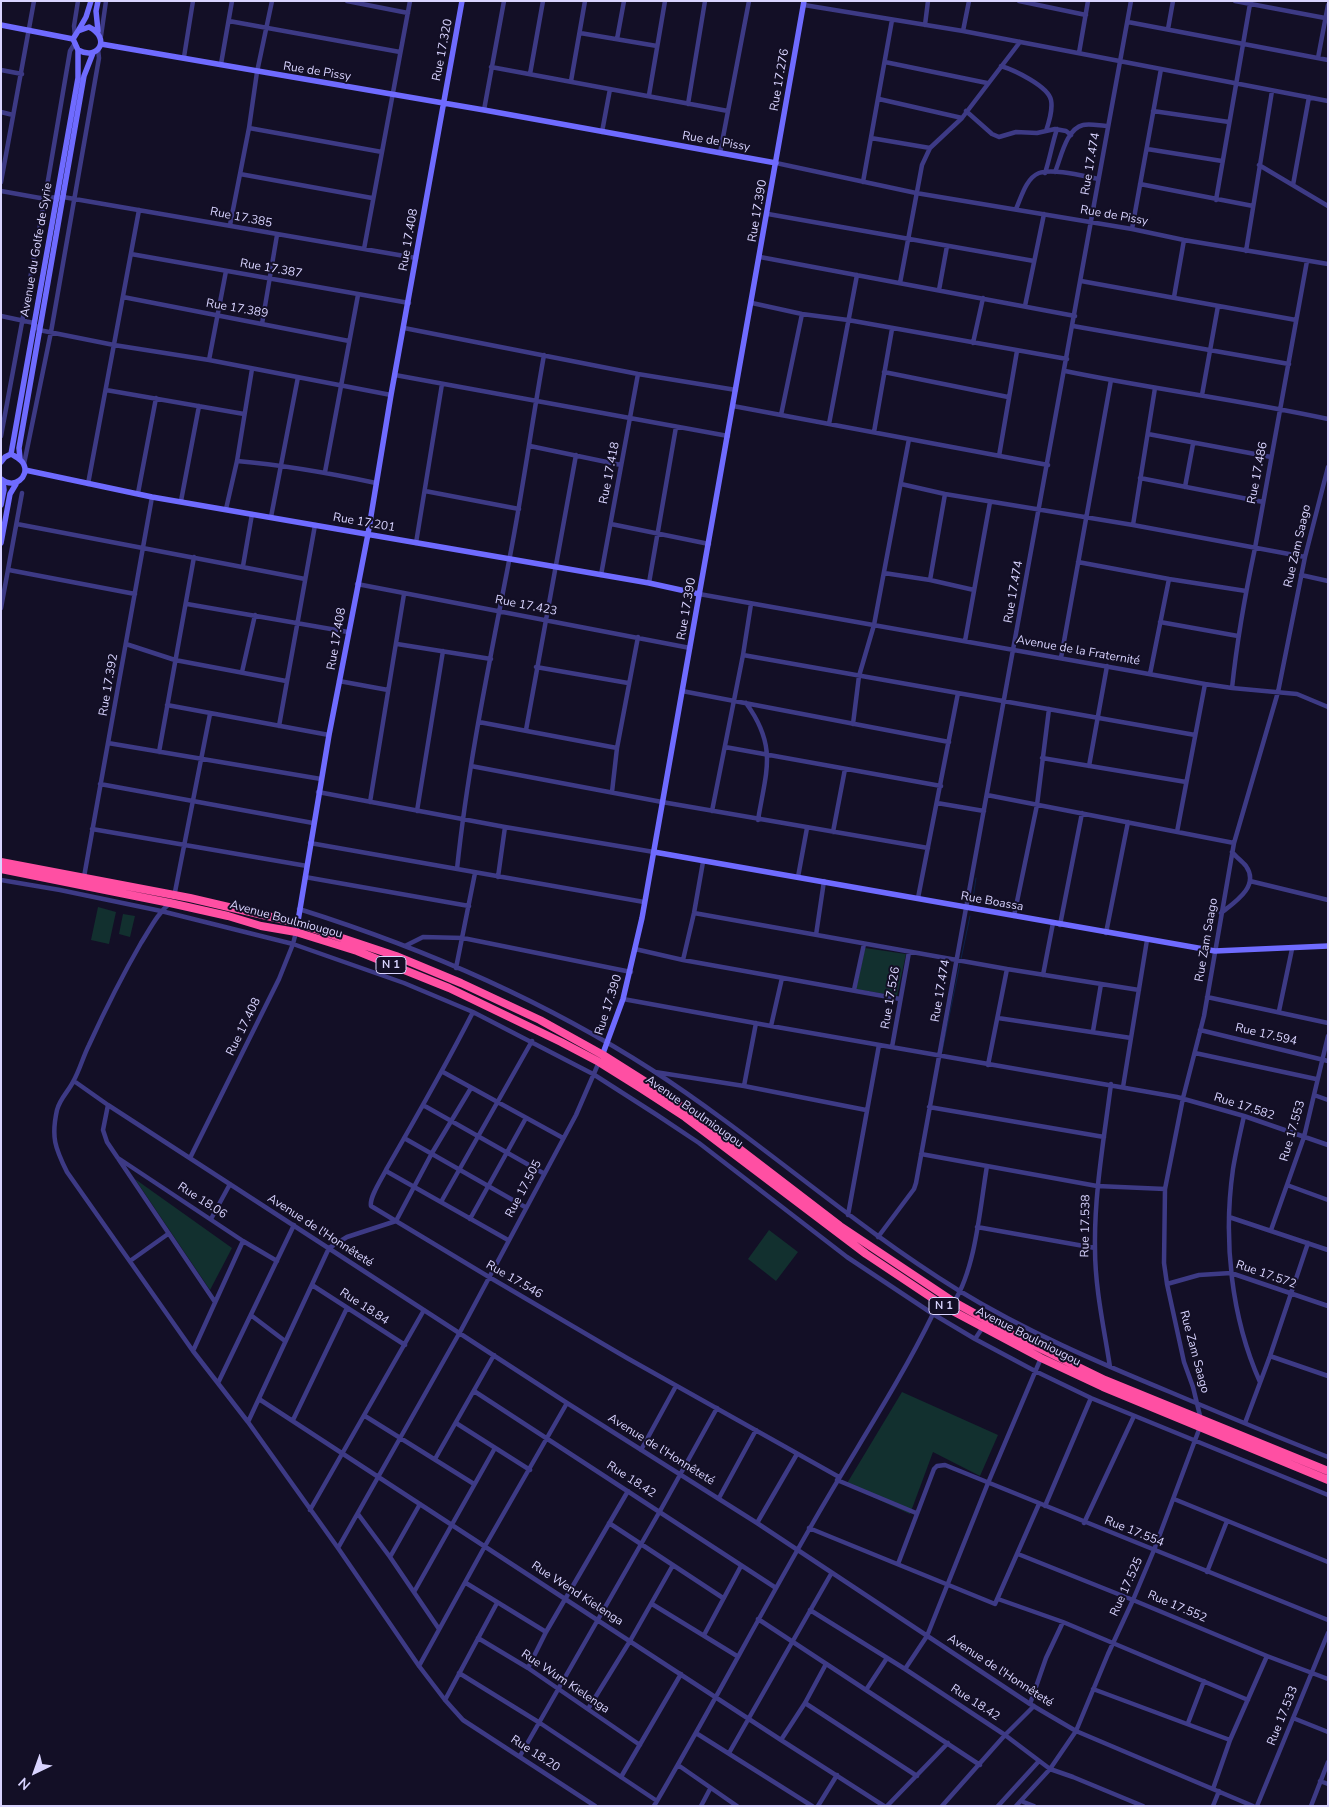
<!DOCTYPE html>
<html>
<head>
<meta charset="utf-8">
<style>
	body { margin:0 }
	#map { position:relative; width:1329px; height:1807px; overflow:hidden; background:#130f26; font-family:"Nunito Sans",sans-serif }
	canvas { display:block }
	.frame { position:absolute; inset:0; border:2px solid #d9d4ff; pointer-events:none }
	.north { position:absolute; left:10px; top:1747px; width:50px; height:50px; -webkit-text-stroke:4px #130f26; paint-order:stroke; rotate:222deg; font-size:14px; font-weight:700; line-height:20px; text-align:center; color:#d9d4ff }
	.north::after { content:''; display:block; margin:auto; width:18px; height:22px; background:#d9d4ff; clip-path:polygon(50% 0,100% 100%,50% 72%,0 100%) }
</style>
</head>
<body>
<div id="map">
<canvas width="1329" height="1807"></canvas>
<div class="frame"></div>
<div class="north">N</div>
</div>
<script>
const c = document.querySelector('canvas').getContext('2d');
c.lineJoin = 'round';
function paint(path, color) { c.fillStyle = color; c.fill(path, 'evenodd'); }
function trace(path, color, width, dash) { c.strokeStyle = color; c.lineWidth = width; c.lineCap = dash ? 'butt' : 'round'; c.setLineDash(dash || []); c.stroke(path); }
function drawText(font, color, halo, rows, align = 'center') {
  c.font = font + ' "Nunito Sans",sans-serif'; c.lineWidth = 4; c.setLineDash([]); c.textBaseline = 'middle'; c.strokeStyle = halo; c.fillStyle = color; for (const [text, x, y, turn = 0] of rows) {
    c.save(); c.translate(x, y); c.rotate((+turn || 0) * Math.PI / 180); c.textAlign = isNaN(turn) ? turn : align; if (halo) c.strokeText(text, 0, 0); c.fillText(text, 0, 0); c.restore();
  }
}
const green = new Path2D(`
	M98 907 116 912 109 944 91 940Z
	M123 914 135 916 130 937 119 934Z
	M865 948 906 954 897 996 856 989Z
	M135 1179 232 1248 210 1290Z
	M769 1230 798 1252 776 1281 748 1259Z
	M902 1392 998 1435 980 1476 933 1452 910 1514 846 1485Z`);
const stream = new Path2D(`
	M972 906 976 878
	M961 959 970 916
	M942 1052 960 963`);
const street = new Path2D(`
	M347 1 408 13
	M1019 1 1086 15
	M1235 1 1325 18
	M804 5 963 31 1328 101
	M229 21 400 52
	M1128 22 1328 60
	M925 25 928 1
	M1168 29 1173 1
	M963 31 969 1
	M580 33 657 46
	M75 36 74 26 78 1
	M101 36 106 1
	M617 39 624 1
	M1079 53 1088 1
	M184 57 193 1
	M1318 58 1328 5
	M885 62 987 83
	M221 64 232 1
	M1001 66C1014 70 1048 86 1051 100 1053 110 1049 122 1046 131
	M491 67 728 111
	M1 70 22 74
	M530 74 543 1
	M571 81 585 1
	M649 95 665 1
	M879 99 962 118
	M688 104 705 1
	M484 110 504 1
	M966 111 992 134 999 137 1016 132 1037 133 1055 129 1066 131 1071 135
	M1153 111 1229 122
	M1 112 13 115
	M249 128 382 152
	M602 132 610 89
	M871 138 930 148
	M1147 149 1222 161
	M720 153 749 1
	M776 163 916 193 1132 229 1184 240 1328 264
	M1259 165 1328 206
	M1055 172C1061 158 1066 129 1083 125 1090 123 1101 126 1108 126
	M1045 173C1050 158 1052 144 1057 129
	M240 174 372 198
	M1 182 34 1
	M863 182 892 20
	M1140 184 1253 206
	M1293 185 1309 97
	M1 191 40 198 63 197 416 258
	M1216 200 1250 4
	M1016 209C1021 198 1026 178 1039 173 1053 168 1083 176 1098 179
	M768 214 1034 261
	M230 225 249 128 257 72 272 1
	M1132 229 1161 69
	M364 249 410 1
	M1246 251 1272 91
	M131 254 409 303
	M760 257 1075 316
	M1081 281 1296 320
	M900 283 922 165 930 148 962 118 1020 42
	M939 290 947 246
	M123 297 349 341
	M1174 297 1184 240
	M752 303 802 314 848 320 1067 359
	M1025 306 1044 214
	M1 316 34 323 39 330 114 345 209 360 391 395
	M262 324 277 235
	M1073 326 1289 364
	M404 328 638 374 736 390
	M973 343 983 298
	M209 360 226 271
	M1065 371C1152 389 1241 400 1328 419
	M884 372 1008 397
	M395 375 728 436
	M106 390 244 414
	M1202 395 1218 306
	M733 406 1048 465
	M781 415 802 314
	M829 424 857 275
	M874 432 892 329
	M1148 434 1271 457
	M1 436 45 198 70 51 75 43
	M530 446 621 465
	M999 456 1017 351
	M237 461C284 465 329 473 376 483
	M24 464 51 332 99 58 98 49
	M325 472 358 295
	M1140 478 1263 502
	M88 484 139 210
	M901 484 945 494 1133 525 1305 557
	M1185 487 1193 444
	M425 491 519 509
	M138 493 156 398
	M181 501 199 406
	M226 509 237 461 252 369
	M271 517 298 377
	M17 524 305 579
	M611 524 709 544
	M1133 525 1155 388
	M416 543 442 384
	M1078 562 1169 579 1246 591
	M243 566 252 514
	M9 570 135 594
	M884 573 930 580 974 590
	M601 575 638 374
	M1301 575 1328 581
	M930 580 945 494
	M649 583 676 427
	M357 584 690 648
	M699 594 1205 684 1232 688 1297 694 1328 707
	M187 604 348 632
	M1 608 22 493
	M1160 622 1238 636
	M965 641 990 502
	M126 644 175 660 286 681
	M397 644 491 659
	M743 655 1195 735
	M1061 658 1111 380
	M536 667 628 683
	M242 672 255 615
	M1150 674 1169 579
	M339 681 388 690
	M1232 688C1237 641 1245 595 1255 548L1307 261
	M682 691 949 742
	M746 703C778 747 766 771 758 820
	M167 705 329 735
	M479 722 617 748
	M853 724 859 676 874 625 909 439
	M279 726 315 525
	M526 730 576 455
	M108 743 321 779
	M725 747 941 786
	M159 752 194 557
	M1042 758 1186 782
	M471 766 662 802 928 848
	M1089 766 1107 666
	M100 784 313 823
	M318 792 505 827 654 852
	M612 792 617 748 638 637
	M987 795 1234 843
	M370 802 404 594
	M937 803 984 811
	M417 811 443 651
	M712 811 743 655 751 604
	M92 829 307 866
	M833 832 845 769
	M1177 832 1205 684
	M310 843 644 902
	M457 869C468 764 490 660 510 556 523 489 532 422 544 355
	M84 877 152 497
	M305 877 469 906
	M498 877 505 827
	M798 877 807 828
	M1 880 60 890 161 911 293 944 404 983 473 1012 593 1074 657 1115 699 1143 847 1257 933 1314 975 1339 1035 1371 1091 1398 1328 1495
	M1250 881 1328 900
	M174 897 210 714
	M918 898 958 693
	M170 903C157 914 150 929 141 943 122 976 105 1010 89 1045 83 1057 80 1069 74 1080 69 1091 60 1098 57 1110 51 1137 55 1148 67 1172L193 1351 248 1422 338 1548 419 1666 445 1700 463 1720 595 1806
	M299 909C423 948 543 1000 652 1070 757 1138 851 1224 958 1290 1025 1331 1097 1362 1170 1392 1222 1414 1275 1436 1328 1457
	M694 913 1007 969 1139 990
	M1221 913C1235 902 1260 886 1246 866 1242 861 1236 857 1232 852
	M1014 916 1037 805 1049 709
	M1060 925 1082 813
	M1106 933 1128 822
	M816 935 824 881
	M405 946 423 937 463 938 631 972
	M635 949 683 960 900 999
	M683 960 694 913 703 862
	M456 968 475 873
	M1043 975 1053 923
	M854 990 864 944
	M1207 997 1328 1023
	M623 999 771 1026 1177 1097 1244 1116 1328 1145
	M1279 1011 1292 949
	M473 1012C446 1065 417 1116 387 1168 383 1177 369 1197 371 1206L489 1277 627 1358 839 1477
	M998 1018 1131 1038
	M771 1026 782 978
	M1200 1030 1328 1061
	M1093 1031 1101 984
	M892 1047 909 952
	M1195 1053 1316 1079
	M988 1065 1007 969
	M443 1072 563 1138
	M655 1072 744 1086 866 1110
	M74 1081 108 1105 567 1403 757 1523 1030 1704 1076 1731 1253 1806
	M744 1086 756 1023
	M1123 1087 1147 940
	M1314 1095 1328 1100
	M108 1105 103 1130 107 1142 215 1302
	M423 1105 543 1173
	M929 1107 1104 1137
	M1244 1116C1240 1134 1236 1151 1233 1169 1223 1239 1231 1317 1260 1382
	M404 1138 525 1207
	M921 1154 1097 1186 1165 1189
	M118 1158 243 1241 277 1261
	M190 1158 279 979 293 944 296 932
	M386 1171 508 1240
	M1287 1185 1328 1200
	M441 1202 532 1041
	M848 1215 879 1045
	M1229 1217 1328 1250
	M211 1219 230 1184
	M470 1219 526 1118
	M977 1227 1095 1248
	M1271 1230 1304 1137 1328 1036
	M878 1237 914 1189 916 1183 1131 1
	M130 1261 168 1234
	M1167 1284 1199 1275 1231 1273 1328 1306
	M312 1285 405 1345
	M252 1316 285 1341
	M975 1339 983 1327
	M193 1351 243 1241
	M1270 1356 1328 1376
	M1110 1367C1104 1328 1095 1288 1095 1249 1094 1194 1104 1139 1111 1084
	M218 1383 294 1225
	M474 1391 776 1588
	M259 1399 781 1740 884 1806
	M365 1416 474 1484
	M293 1420 347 1308
	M1201 1420 1193 1387 1184 1362 1167 1284 1164 1263 1165 1189 1183 1098 1204 1016 1234 843 1278 692 1305 557 1328 467
	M248 1422 329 1248 347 1237 396 1221 432 1153 471 1088
	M456 1423 530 1470
	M1245 1423 1270 1356 1308 1243
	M641 1450 676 1386
	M435 1459 494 1355
	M837 1480 916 1513
	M719 1498 756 1430
	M1174 1499 1328 1562
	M1045 1506 1091 1398
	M310 1510 424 1310
	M358 1514 390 1557 439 1629
	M609 1523 723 1598
	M757 1523 797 1454
	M1084 1523 1134 1416
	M809 1528 995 1604 1039 1504
	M338 1548 460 1332 576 1115 599 1062
	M1018 1554 1133 1600 1267 1656 1328 1679
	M390 1557 420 1504
	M898 1564 934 1469 937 1466 945 1465 1328 1620
	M1207 1572 1227 1521
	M466 1583 546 1632
	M414 1592 495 1448
	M998 1599 1063 1622 1248 1700
	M652 1604 737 1656
	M810 1610 905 1669 1005 1735 1050 1769 1073 1777 1143 1806
	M758 1619 980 1765
	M704 1635 741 1566
	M478 1638 528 1668 640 1745
	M419 1666 485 1546 567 1403
	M528 1668 546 1632 628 1491
	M905 1669 927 1636 988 1483 1041 1358
	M459 1673 540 1723 657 1801
	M1093 1689 1230 1740
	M866 1690 887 1658
	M445 1700 497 1603
	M805 1703 917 1776
	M1030 1704 1046 1658 1063 1622
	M588 1709 630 1641 673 1565
	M1293 1718 1328 1732
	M1188 1723 1204 1681
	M696 1733 812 1806
	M781 1740 805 1703 826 1664
	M729 1753 831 1574
	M520 1756 660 1511 717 1408
	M678 1765 737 1806
	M621 1777 681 1674
	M1320 1781 1328 1784
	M1213 1789 1230 1740 1267 1656
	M1021 1801 1034 1806
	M654 1806C708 1714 757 1620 810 1528 850 1457 897 1388 933 1314L940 1304 954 1302C976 1267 980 1207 987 1166
	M701 1806 710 1789
	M818 1806 837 1775
	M887 1806 948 1743
	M942 1806 1005 1735 1034 1706
	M998 1806 1039 1761
	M1016 1806 1050 1769 1076 1731 1108 1654 1133 1600 1154 1550 1200 1427
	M1213 1806 1219 1791
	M1257 1806 1328 1633
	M1311 1806 1328 1762`);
const secondary = new Path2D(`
	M1 25 73 39
	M78 31 86 17 91 1
	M98 31 96 11 98 1
	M101 44 484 110 776 163
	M11 454 78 78V50L73 39 78 31 89 27C111 38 99 61 78 50
	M20 459 19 448 84 76 93 53
	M1 462 5 457 11 454C16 457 22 459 24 465 29 476 15 490 1 479
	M25 470 152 497 649 583 699 594
	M1 505 4 490 3 481
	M1 543 10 494 16 484
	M654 852 1215 951 1328 946
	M297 927 329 735 368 534 391 395 462 1
	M602 1056 623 999 642 918 804 1`);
const highway = new Path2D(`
	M1 862 190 898 297 923 396 956 461 983 540 1020 603 1055 652 1086 703 1121 840 1226 954 1302 1019 1338 1105 1380 1328 1471
	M1 869 170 903 228 916 261 926 296 932 357 951 449 988 561 1042 599 1062 639 1087 685 1117 866 1254 947 1308 1041 1358 1103 1387 1328 1480`);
const shields = [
	[391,965,30],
	[944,1306,30]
];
const shieldNames = [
	["N 1",391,965],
	["N 1",944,1306]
];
const streetNames = [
	["Rue 17.320",443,50,-79],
	["Rue de Pissy",317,72,9],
	["Rue 17.276",780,80,-80],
	["Rue de Pissy",716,142,10],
	["Rue 17.474",1091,164,-80],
	["Rue 17.390",758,211,-80],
	["Rue de Pissy",1114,216,10],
	["Rue 17.385",241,218,11],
	["Rue 17.408",409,240,-80],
	["Avenue du Golfe de Syrie",37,250,-80],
	["Rue 17.387",271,269,10],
	["Rue 17.389",237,309,10],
	["Rue 17.418",610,473,-79],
	["Rue 17.486",1258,473,-79],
	["Rue 17.201",364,523,10],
	["Rue Zam Saago",1298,546,-77],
	["Rue 17.474",1014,592,-80],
	["Rue 17.423",526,606,11],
	["Rue 17.390",687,609,-80],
	["Rue 17.408",337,639,-80],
	["Avenue de la Fraternité",1078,651,10],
	["Rue 17.392",109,685,-80],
	["Rue Boassa",992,902,10],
	["Avenue Boulmiougou",286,920,15],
	["Rue Zam Saago",1207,940,-80],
	["Rue 17.474",941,991,-80],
	["Rue 17.526",891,998,-80],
	["Rue 17.390",609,1005,-72],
	["Rue 17.408",244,1027,-64],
	["Rue 17.594",1266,1035,13],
	["Rue 17.582",1244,1107,18],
	["Avenue Boulmiougou",694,1112,35],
	["Rue 17.553",1293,1131,-74],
	["Rue 17.505",524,1189,-62],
	["Rue 18.06",202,1201,33],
	["Rue 17.538",1086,1226,-89],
	["Avenue de l'Honnêteté",320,1231,33],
	["Rue 17.572",1266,1275,19],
	["Rue 17.546",514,1280,30],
	["Rue 18.84",364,1307,33],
	["Avenue Boulmiougou",1028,1337,27],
	["Rue Zam Saago",1194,1352,75],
	["Avenue de l'Honnêteté",661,1450,32],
	["Rue 18.42",631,1480,33],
	["Rue 17.554",1134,1532,22],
	["Rue 17.525",1127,1587,-66],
	["Rue Wend Kielenga",577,1594,33],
	["Rue 17.552",1177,1607,23],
	["Avenue de l'Honnêteté",1000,1671,33],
	["Rue Wum Kielenga",565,1682,34],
	["Rue 18.42",975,1703,33],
	["Rue 17.533",1283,1716,-68],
	["Rue 18.20",535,1754,33]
];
paint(green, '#12302f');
trace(stream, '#0c2248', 1);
trace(street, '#3d3a85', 4.5);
trace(secondary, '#6f6bff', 5.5);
trace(highway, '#ff4fa3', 8);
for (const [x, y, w] of shields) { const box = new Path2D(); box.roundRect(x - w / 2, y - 8.5, w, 17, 4); c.fillStyle = '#130f26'; c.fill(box); trace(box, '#d9d4ff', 1); }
drawText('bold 11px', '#d9d4ff', null, shieldNames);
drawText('12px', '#d9d4ff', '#130f26', streetNames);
</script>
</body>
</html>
